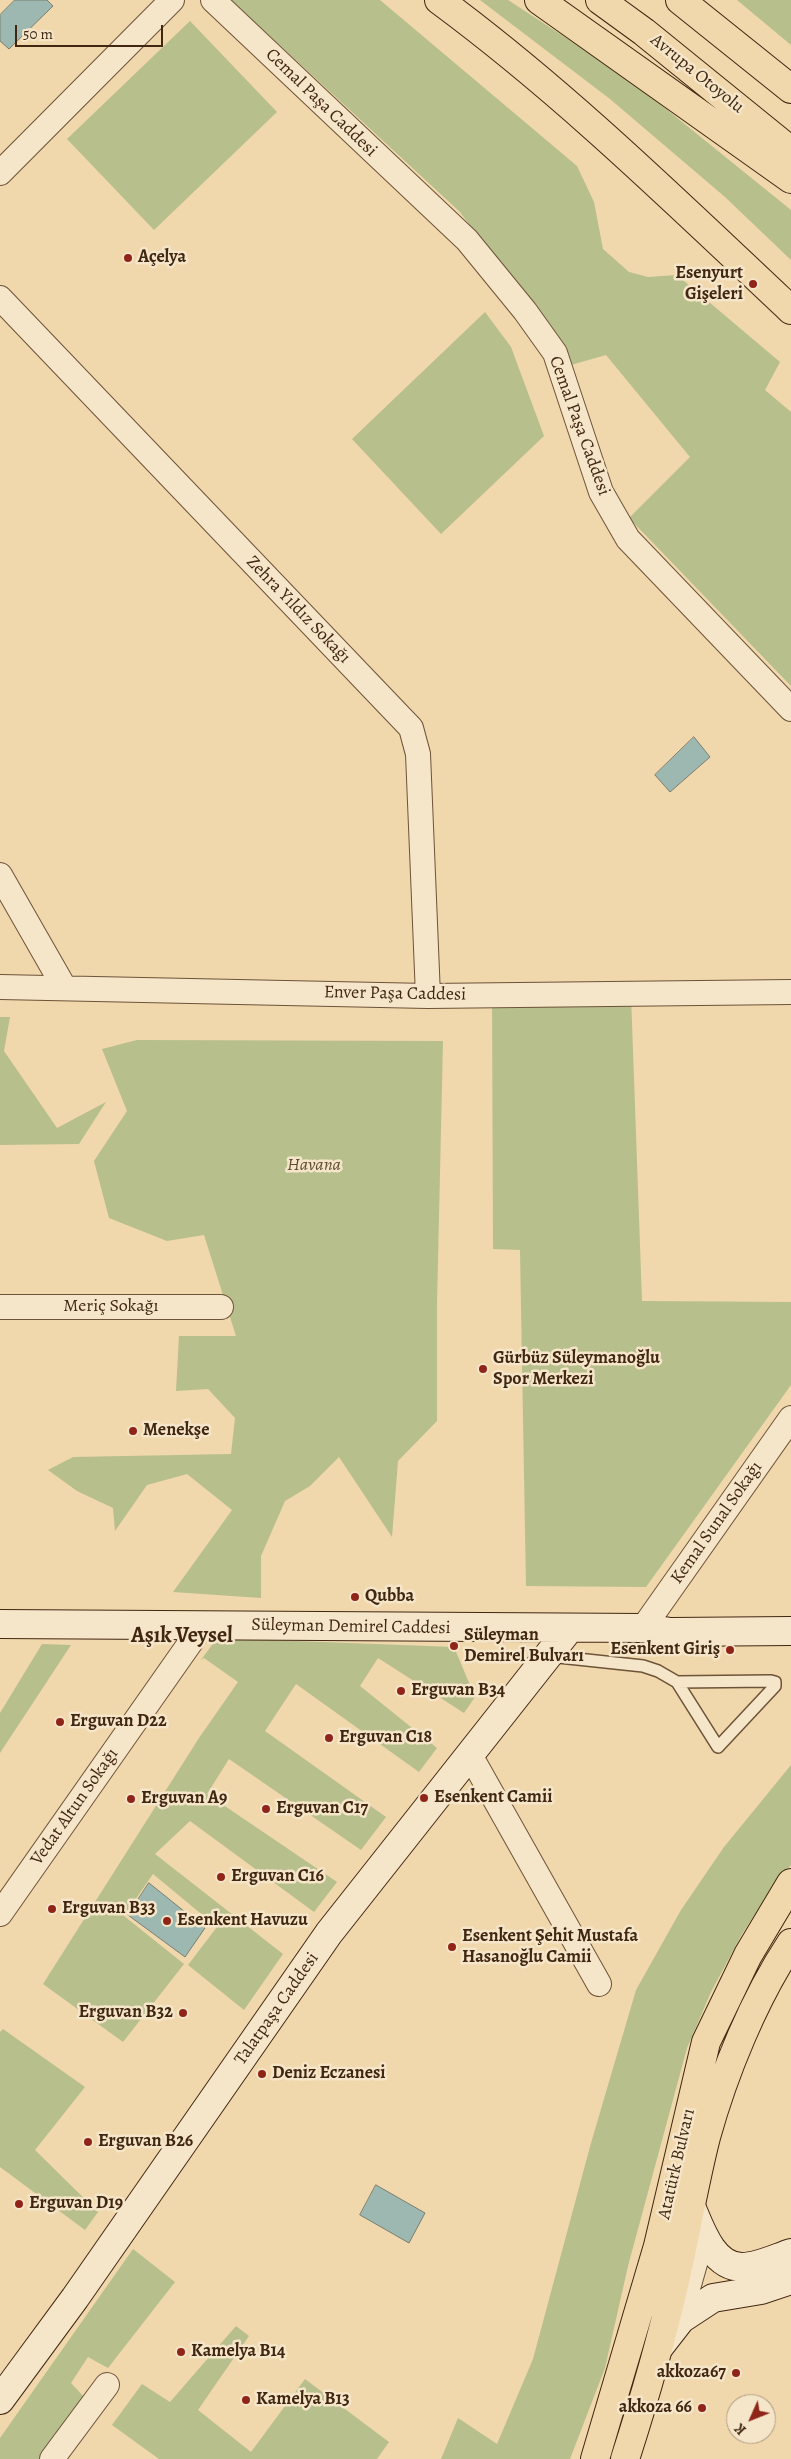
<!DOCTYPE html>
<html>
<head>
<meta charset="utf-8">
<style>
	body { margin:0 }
	#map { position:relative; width:791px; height:2459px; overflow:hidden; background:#f0d7ac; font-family:Alegreya,serif }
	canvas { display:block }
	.north { position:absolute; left:726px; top:2394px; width:50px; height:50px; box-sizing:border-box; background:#f5e5c9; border:1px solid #ad997f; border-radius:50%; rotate:226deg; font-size:14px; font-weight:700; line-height:20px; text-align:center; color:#412711 }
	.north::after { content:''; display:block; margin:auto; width:18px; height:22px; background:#8f2418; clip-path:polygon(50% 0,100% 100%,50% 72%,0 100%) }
	.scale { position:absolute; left:15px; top:25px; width:148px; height:22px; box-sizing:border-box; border:2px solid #412711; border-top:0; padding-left:6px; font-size:15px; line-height:18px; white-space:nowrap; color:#412711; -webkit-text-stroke:4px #f5e5c9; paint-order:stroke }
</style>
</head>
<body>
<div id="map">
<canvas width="791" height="2459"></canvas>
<div class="north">K</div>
<div class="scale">50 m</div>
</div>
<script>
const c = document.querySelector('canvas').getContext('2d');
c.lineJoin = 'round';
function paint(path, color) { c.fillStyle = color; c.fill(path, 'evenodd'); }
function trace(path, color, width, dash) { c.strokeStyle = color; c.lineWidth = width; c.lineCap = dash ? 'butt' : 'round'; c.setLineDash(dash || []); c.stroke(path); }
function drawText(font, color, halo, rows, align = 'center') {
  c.font = font + ' Alegreya,serif'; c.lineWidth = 5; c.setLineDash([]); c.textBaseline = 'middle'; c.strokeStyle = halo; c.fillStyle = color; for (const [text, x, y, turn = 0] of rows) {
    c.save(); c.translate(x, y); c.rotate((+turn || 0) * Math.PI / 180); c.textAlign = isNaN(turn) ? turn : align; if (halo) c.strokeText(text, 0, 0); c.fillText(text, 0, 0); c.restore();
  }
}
const green = new Path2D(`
	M231 0H380L577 166 594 202 603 249 629 272 648 277 677 275 780 362 765 390 791 412V686L629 518 690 457 606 355 571 365 460 212Z
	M480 0H508L629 79 791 210V260L725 197 610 99Z
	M737 0H791V45Z
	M190 21 277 112 154 230 67 139Z
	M485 312 511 347 544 436 441 534 352 439Z
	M492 995H631L642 1301 791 1302V1385L646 1587 526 1586 520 1250 493 1249Z
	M0 1017H10L4 1051 57 1128 106 1102 79 1144 0 1145Z
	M137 1040 443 1041 437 1304V1421L398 1461 392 1537 339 1457 310 1486 285 1501 261 1556V1598L173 1592 232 1510 187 1474 147 1485 115 1531 113 1508 77 1491 48 1470 73 1457 231 1454 235 1418 208 1389 176 1391 179 1336H236L204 1235 167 1241 109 1218 94 1161 127 1111 102 1049Z
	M217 1638 454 1647 475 1697 464 1713 378 1658 360 1686 437 1748 419 1772 296 1684 265 1731 386 1817 361 1850 229 1759 207 1794 337 1882 314 1912 190 1821 155 1854 283 1954 244 2010 188 1965 217 1927 153 1874 124 1916 184 1964 123 2042 43 1984 199 1738 238 1682 204 1658 201 1660Z
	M42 1644 71 1645 0 1753V1713Z
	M791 1765V1865L771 1890 742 1934 711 1992 687 2048 628 2266 605 2368 570 2459H441L458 2418 497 2444 533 2359 591 2143 636 1990 681 1910 724 1847Z
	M3 2029 85 2087 35 2150 98 2212 85 2230 0 2167V2032Z
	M133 2249 175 2282 108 2368 88 2357 71 2383 85 2398 40 2459H0V2438Z
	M236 2326 249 2336 198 2410 251 2452 305 2379 389 2442 377 2459H159L112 2425 142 2384 170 2402Z`);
const water = new Path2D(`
	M15 0H47L53 6 9 49 0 41V15Z
	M694 737 710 757 670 792 655 775Z
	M149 1883 205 1928 185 1957 128 1915Z
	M376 2185 425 2213 409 2243 360 2215Z`);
const lane = new Path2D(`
	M549 1656 643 1666 658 1671 677 1682 718 1747 775 1686V1682L771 1681 677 1682`);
const street = new Path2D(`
	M213 0 467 240 525 311 555 353 601 492 628 539 791 709
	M0 173 172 0
	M0 298 411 728 418 754 428 996
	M0 875 64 987
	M0 987 428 996 791 992
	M0 1307H221
	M643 1628 791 1418
	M470 1755 599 1984
	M0 1914 202 1626
	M686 2312 683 2306 698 2253 709 2243
	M52 2459 107 2385`);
const secondary = new Path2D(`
	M0 1624 643 1628 671 1632 791 1631
	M690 2204C700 2227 712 2267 742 2267 758 2267 776 2258 791 2253
	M660 2346 681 2319 713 2298 761 2290 791 2280
	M0 2400 75 2298 329 1933 569 1629`);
const primary = new Path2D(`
	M595 2459 658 2246 706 2042 748 1955 791 1883
	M625 2459C644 2400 661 2341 675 2281 686 2233 694 2184 706 2137 724 2072 754 1999 791 1943`);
const highway = new Path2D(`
	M439 0C565 93 677 203 791 310
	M539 0 791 179
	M600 0 644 32 791 151
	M680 0 791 89`);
const markers = [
	[128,258,5,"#8f2418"],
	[753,284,5,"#8f2418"],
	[483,1369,5,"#8f2418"],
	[133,1431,5,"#8f2418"],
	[355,1597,5,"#8f2418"],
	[454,1646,5,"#8f2418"],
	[730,1650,5,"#8f2418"],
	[401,1691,5,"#8f2418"],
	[60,1722,5,"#8f2418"],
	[329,1738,5,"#8f2418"],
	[424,1798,5,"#8f2418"],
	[131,1799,5,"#8f2418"],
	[266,1809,5,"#8f2418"],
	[221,1877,5,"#8f2418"],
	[52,1909,5,"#8f2418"],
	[167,1921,5,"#8f2418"],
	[452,1947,5,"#8f2418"],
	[183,2013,5,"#8f2418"],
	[262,2074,5,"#8f2418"],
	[88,2142,5,"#8f2418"],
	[19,2204,5,"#8f2418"],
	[181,2352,5,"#8f2418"],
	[736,2373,5,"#8f2418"],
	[246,2400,5,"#8f2418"],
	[702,2408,5,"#8f2418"]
];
const streetNames = [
	["Avrupa Otoyolu",697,74,39],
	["Cemal Paşa Caddesi",321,103,44],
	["Cemal Paşa Caddesi",579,426,70],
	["Zehra Yıldız Sokağı",298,610,46],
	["Enver Paşa Caddesi",395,994,1],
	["Meriç Sokağı",111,1307],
	["Kemal Sunal Sokağı",717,1523,-55],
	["Süleyman Demirel Caddesi",351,1627,1],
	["Vedat Altun Sokağı",75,1807,-55],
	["Talatpaşa Caddesi",277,2009,-55],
	["Atatürk Bulvarı",677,2164,-77]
];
const poiNames = [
	["Açelya",138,258],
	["Esenyurt",743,274,"right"],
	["Gişeleri",743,295,"right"],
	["Gürbüz Süleymanoğlu",493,1359],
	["Spor Merkezi",493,1380],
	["Menekşe",143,1431],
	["Qubba",365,1597],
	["Süleyman",464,1636],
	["Demirel Bulvarı",464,1657],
	["Esenkent Giriş",720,1650,"right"],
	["Erguvan B34",411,1691],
	["Erguvan D22",70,1722],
	["Erguvan C18",339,1738],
	["Esenkent Camii",434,1798],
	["Erguvan A9",141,1799],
	["Erguvan C17",276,1809],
	["Erguvan C16",231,1877],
	["Erguvan B33",62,1909],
	["Esenkent Havuzu",177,1921],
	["Esenkent Şehit Mustafa",462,1937],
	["Hasanoğlu Camii",462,1958],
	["Erguvan B32",173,2013,"right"],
	["Deniz Eczanesi",272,2074],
	["Erguvan B26",98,2142],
	["Erguvan D19",29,2204],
	["Kamelya B14",191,2352],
	["akkoza67",726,2373,"right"],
	["Kamelya B13",256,2400],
	["akkoza 66",692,2408,"right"]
];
const parkNames = [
	["Havana",314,1166]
];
const districtNames = [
	["Aşık Veysel",182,1637]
];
paint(green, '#b7bf8c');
paint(water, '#9cb8b1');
trace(water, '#787e71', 1);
trace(lane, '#6d5338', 14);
trace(street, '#6d5338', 26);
trace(secondary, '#412711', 30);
trace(primary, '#412711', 30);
trace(highway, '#412711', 30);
trace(lane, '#f5e5c9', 11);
trace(street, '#f5e5c9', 24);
trace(secondary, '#f5e5c9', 28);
trace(primary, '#f0d7ac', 28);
trace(highway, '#f0d7ac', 28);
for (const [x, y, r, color] of markers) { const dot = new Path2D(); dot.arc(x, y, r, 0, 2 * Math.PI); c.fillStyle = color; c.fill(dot); trace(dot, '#f5e5c9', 2); }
drawText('18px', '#412711', '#f5e5c9', streetNames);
drawText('bold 18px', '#412711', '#f5e5c9', poiNames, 'left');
drawText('italic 18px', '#5e4d30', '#f5e5c9', parkNames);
drawText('bold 22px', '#412711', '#f5e5c9', districtNames);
</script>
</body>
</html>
